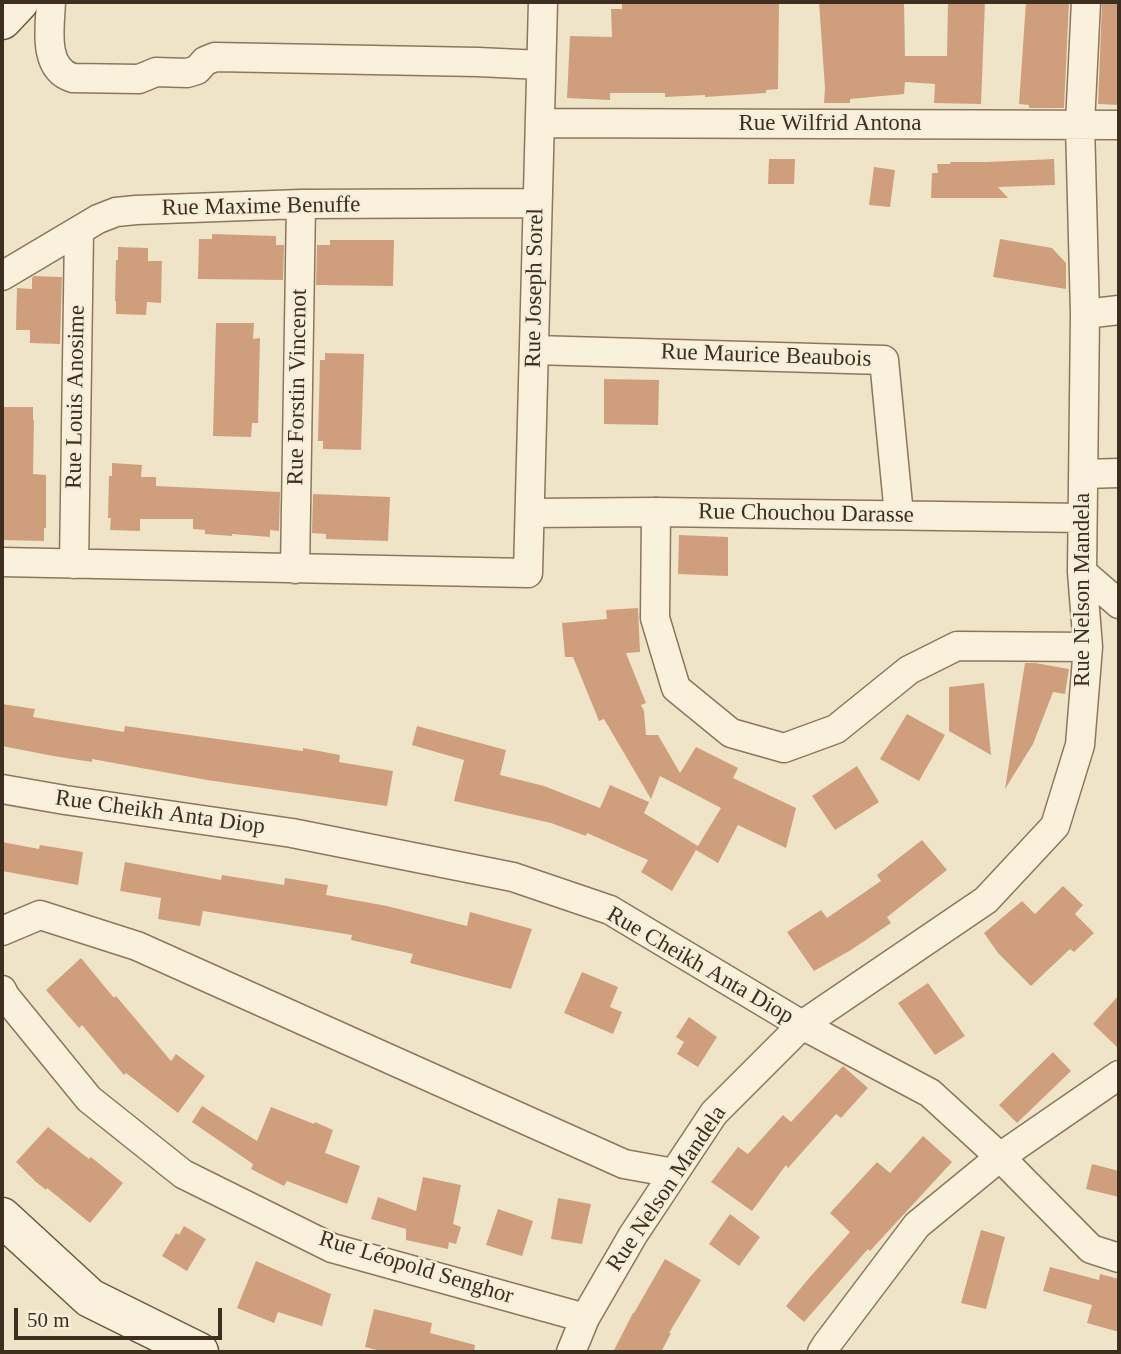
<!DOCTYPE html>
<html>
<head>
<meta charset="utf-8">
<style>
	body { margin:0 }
	#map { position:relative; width:1121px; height:1354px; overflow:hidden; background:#f0e4c8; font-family:Georgia,serif }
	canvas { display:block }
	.frame { position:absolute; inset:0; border:4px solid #3d2e20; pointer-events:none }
	.scale { position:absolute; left:14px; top:1308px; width:208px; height:32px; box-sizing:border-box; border:4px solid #3d2e20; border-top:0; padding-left:9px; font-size:21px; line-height:24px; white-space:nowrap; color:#3d2e20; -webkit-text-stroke:5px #f7eed8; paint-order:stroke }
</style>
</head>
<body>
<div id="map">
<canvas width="1121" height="1354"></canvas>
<div class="frame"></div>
<div class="scale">50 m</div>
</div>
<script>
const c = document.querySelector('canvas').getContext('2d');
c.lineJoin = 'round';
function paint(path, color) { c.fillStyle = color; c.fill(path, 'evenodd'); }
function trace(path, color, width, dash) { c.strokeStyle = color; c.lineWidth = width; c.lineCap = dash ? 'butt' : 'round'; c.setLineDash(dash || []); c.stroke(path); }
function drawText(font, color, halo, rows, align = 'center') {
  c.font = font + ' Georgia,serif'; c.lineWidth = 5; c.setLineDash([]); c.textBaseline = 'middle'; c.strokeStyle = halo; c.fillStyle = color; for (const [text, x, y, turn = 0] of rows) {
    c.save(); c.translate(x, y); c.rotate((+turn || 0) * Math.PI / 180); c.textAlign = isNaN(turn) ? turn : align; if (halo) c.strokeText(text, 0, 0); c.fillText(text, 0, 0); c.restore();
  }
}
const building = new Path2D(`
	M622 2H774V3H779L778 89 766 90V93L705 97V95L665 97V93H610V100L567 98 570 36 612 37 611 9H622Z
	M819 2H904L905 56H947L948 2H985L981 104 934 103 935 84 905 82 904 94 850 99V103H824L825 88Z
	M1026 2H1069L1064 108H1029V105L1019 104Z
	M1102 2H1119V105L1098 104Z
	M769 159H795L794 184H768Z
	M1054 159 1055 185 998 187 1008 198H931L932 173H938L937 164H951L950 162H987Z
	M874 167 895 170 890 207 869 205Z
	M212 234 276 236V245H284L283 280 198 279 199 239H212Z
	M1000 239 1052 248 1066 263V289L993 277Z
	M330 240H394L393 286 316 285 317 245H330Z
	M118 247 148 248V261H162L161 303 147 302 146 315 116 314V301H115L116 260H118Z
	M34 276 62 277 60 344 30 343V330H16L17 288 32 289V278Z
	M216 323H254L253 339 260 338 258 423H252L251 437 213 436Z
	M325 353 364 354 361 450 323 449V441H318L320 360H325Z
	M604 379 659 380 658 425 604 424Z
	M2 407H33V420H34L33 474 46 475V528H44V541L2 540Z
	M112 463 142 465 141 477H156V486L280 492 279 531 270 530V537L232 534V536L205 534V530L193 529V519H140V531L110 530 111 518H108L109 476H112Z
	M313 494 390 497 388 541 326 539V534L312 533Z
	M679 535 728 537V576L678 574Z
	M638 608 640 652 626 653 646 703 641 705 644 711 646 735H658L680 773 696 747 738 768 733 778 796 808 786 848 738 825 718 863 696 850 672 891 641 872 648 860 587 833 586 836 551 823 454 801 464 760 412 745 417 726 506 750 500 775 544 786 600 808 610 785 649 802 644 813 698 846 721 808 660 776 651 799 604 719 599 721 573 657H565L562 623 607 619 606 610Z
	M1025 663H1035L1069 669 1065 694 1053 692 1033 744 1005 789Z
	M984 683 991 755 949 731V687Z
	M2 704 35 709 33 717 124 732 125 726 303 751V748L340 755 339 762 393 771 387 806 207 780 92 759V762L53 756 2 746Z
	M907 714 945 735 919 781 880 759Z
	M857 766 879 802 835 830 812 796Z
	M922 840 947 870 887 917 891 923 851 950 814 971 787 932 821 910 827 918 881 881 877 875Z
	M2 842 39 849 40 845 83 852 78 885 2 871Z
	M125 862 221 880 222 875 284 885 285 878 328 885 326 895 387 906 467 926 470 912 532 929 511 989 410 963 413 954 351 940 352 935 203 911 200 926 158 919 161 898 120 891Z
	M1063 886 1083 905 1075 914 1094 933 1074 952 1070 949 1031 986 998 953 984 933 1022 901 1035 914Z
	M81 958 114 998 116 996 171 1061 176 1054 205 1076 178 1113 126 1073 124 1075 82 1025 79 1028 46 990Z
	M582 972 618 987 610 1007 622 1012 613 1034 564 1013Z
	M928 983 965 1036 935 1055 898 1003Z
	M1119 995V1049L1093 1024Z
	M689 1017 717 1037 698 1067 677 1054 684 1042 676 1037Z
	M1053 1052 1071 1071 1017 1123 999 1105Z
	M843 1066 868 1088 841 1118 836 1114 788 1168 786 1165 752 1211 711 1182 738 1147 748 1154 783 1115 791 1122Z
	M202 1106 257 1141 271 1107 314 1124 315 1122 333 1130 325 1153 360 1166 347 1204 287 1181 284 1186 251 1169 253 1164 192 1122Z
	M48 1127 89 1159 91 1157 123 1183 90 1223 47 1188 46 1190 36 1182 16 1162Z
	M923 1136 952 1162 870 1251 868 1249 804 1322 786 1306 810 1277 850 1232 830 1213 877 1162 890 1173Z
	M1092 1164 1119 1171V1197L1086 1189Z
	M423 1177 461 1185 453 1224 461 1227 456 1244 449 1242 448 1249 406 1240V1229L371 1219 378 1197 416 1211Z
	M558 1198 591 1204 582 1244 551 1239Z
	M498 1209 533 1221 522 1256 486 1245Z
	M730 1214 760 1237 739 1266 709 1244Z
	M184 1226 206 1239 187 1271 162 1256 176 1233 179 1235Z
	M981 1230 1005 1237 986 1309 961 1303Z
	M665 1259 701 1280 669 1333H671L661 1352H613L633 1313H634Z
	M256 1261 331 1294 322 1326 278 1312 274 1323 237 1308Z
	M1050 1267 1099 1280 1100 1274 1119 1279V1332L1087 1323 1092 1305 1043 1291Z
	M374 1309 432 1323 430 1333 475 1345 474 1352H384L365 1347Z`);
const minor = new Path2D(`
	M51 2C50 26 42 69 73 78L139 79 156 72 187 73 197 70 205 61 215 57 478 62 541 65
	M541 123 1119 125
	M2 276 98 219 116 212 136 210 301 204 537 203
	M1085 314 1119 310
	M534 350 884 360 899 515
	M1083 474 1119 473
	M656 512 655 618 676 688 731 733 784 748 836 729 909 670 957 646 1088 647
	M530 513 656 512 1082 518
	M2 562 528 573 543 2
	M74 564 79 231
	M295 569 301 204
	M1082 572 1119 604
	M2 789 65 800 292 833 513 877 610 910 802 1025 930 1093 1000 1157 1091 1249 1119 1258
	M2 931 40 915 137 946 624 1164 674 1173
	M2 990 5 996 89 1099 183 1174 332 1248 585 1318
	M571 1352 585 1318 633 1235 714 1113 802 1025 986 900 1055 826 1080 745 1088 647 1082 572 1085 314 1080 124 1086 2
	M822 1352 827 1344 917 1225 1000 1157 1119 1075`);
const secondary = new Path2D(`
	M2 20 19 2
	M2 1217 90 1298 199 1352`);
const streetNames = [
	["Rue Wilfrid Antona",830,124],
	["Rue Maxime Benuffe",261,207,-1],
	["Rue Joseph Sorel",535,288,-89],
	["Rue Maurice Beaubois",766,356,2],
	["Rue Forstin Vincenot",298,387,-89],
	["Rue Louis Anosime",76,397,-89],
	["Rue Chouchou Darasse",806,514,1],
	["Rue Nelson Mandela",1083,590,-90],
	["Rue Cheikh Anta Diop",160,813,8],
	["Rue Cheikh Anta Diop",700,966,30],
	["Rue Nelson Mandela",667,1189,-56],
	["Rue Léopold Senghor",416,1268,17]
];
paint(building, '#cf9f7d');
trace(minor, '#8d765c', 31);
trace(secondary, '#6f573f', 41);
trace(minor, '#faf1dc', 28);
trace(secondary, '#faf1dc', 38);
drawText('23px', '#3d2e20', '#f7eed8', streetNames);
</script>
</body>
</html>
